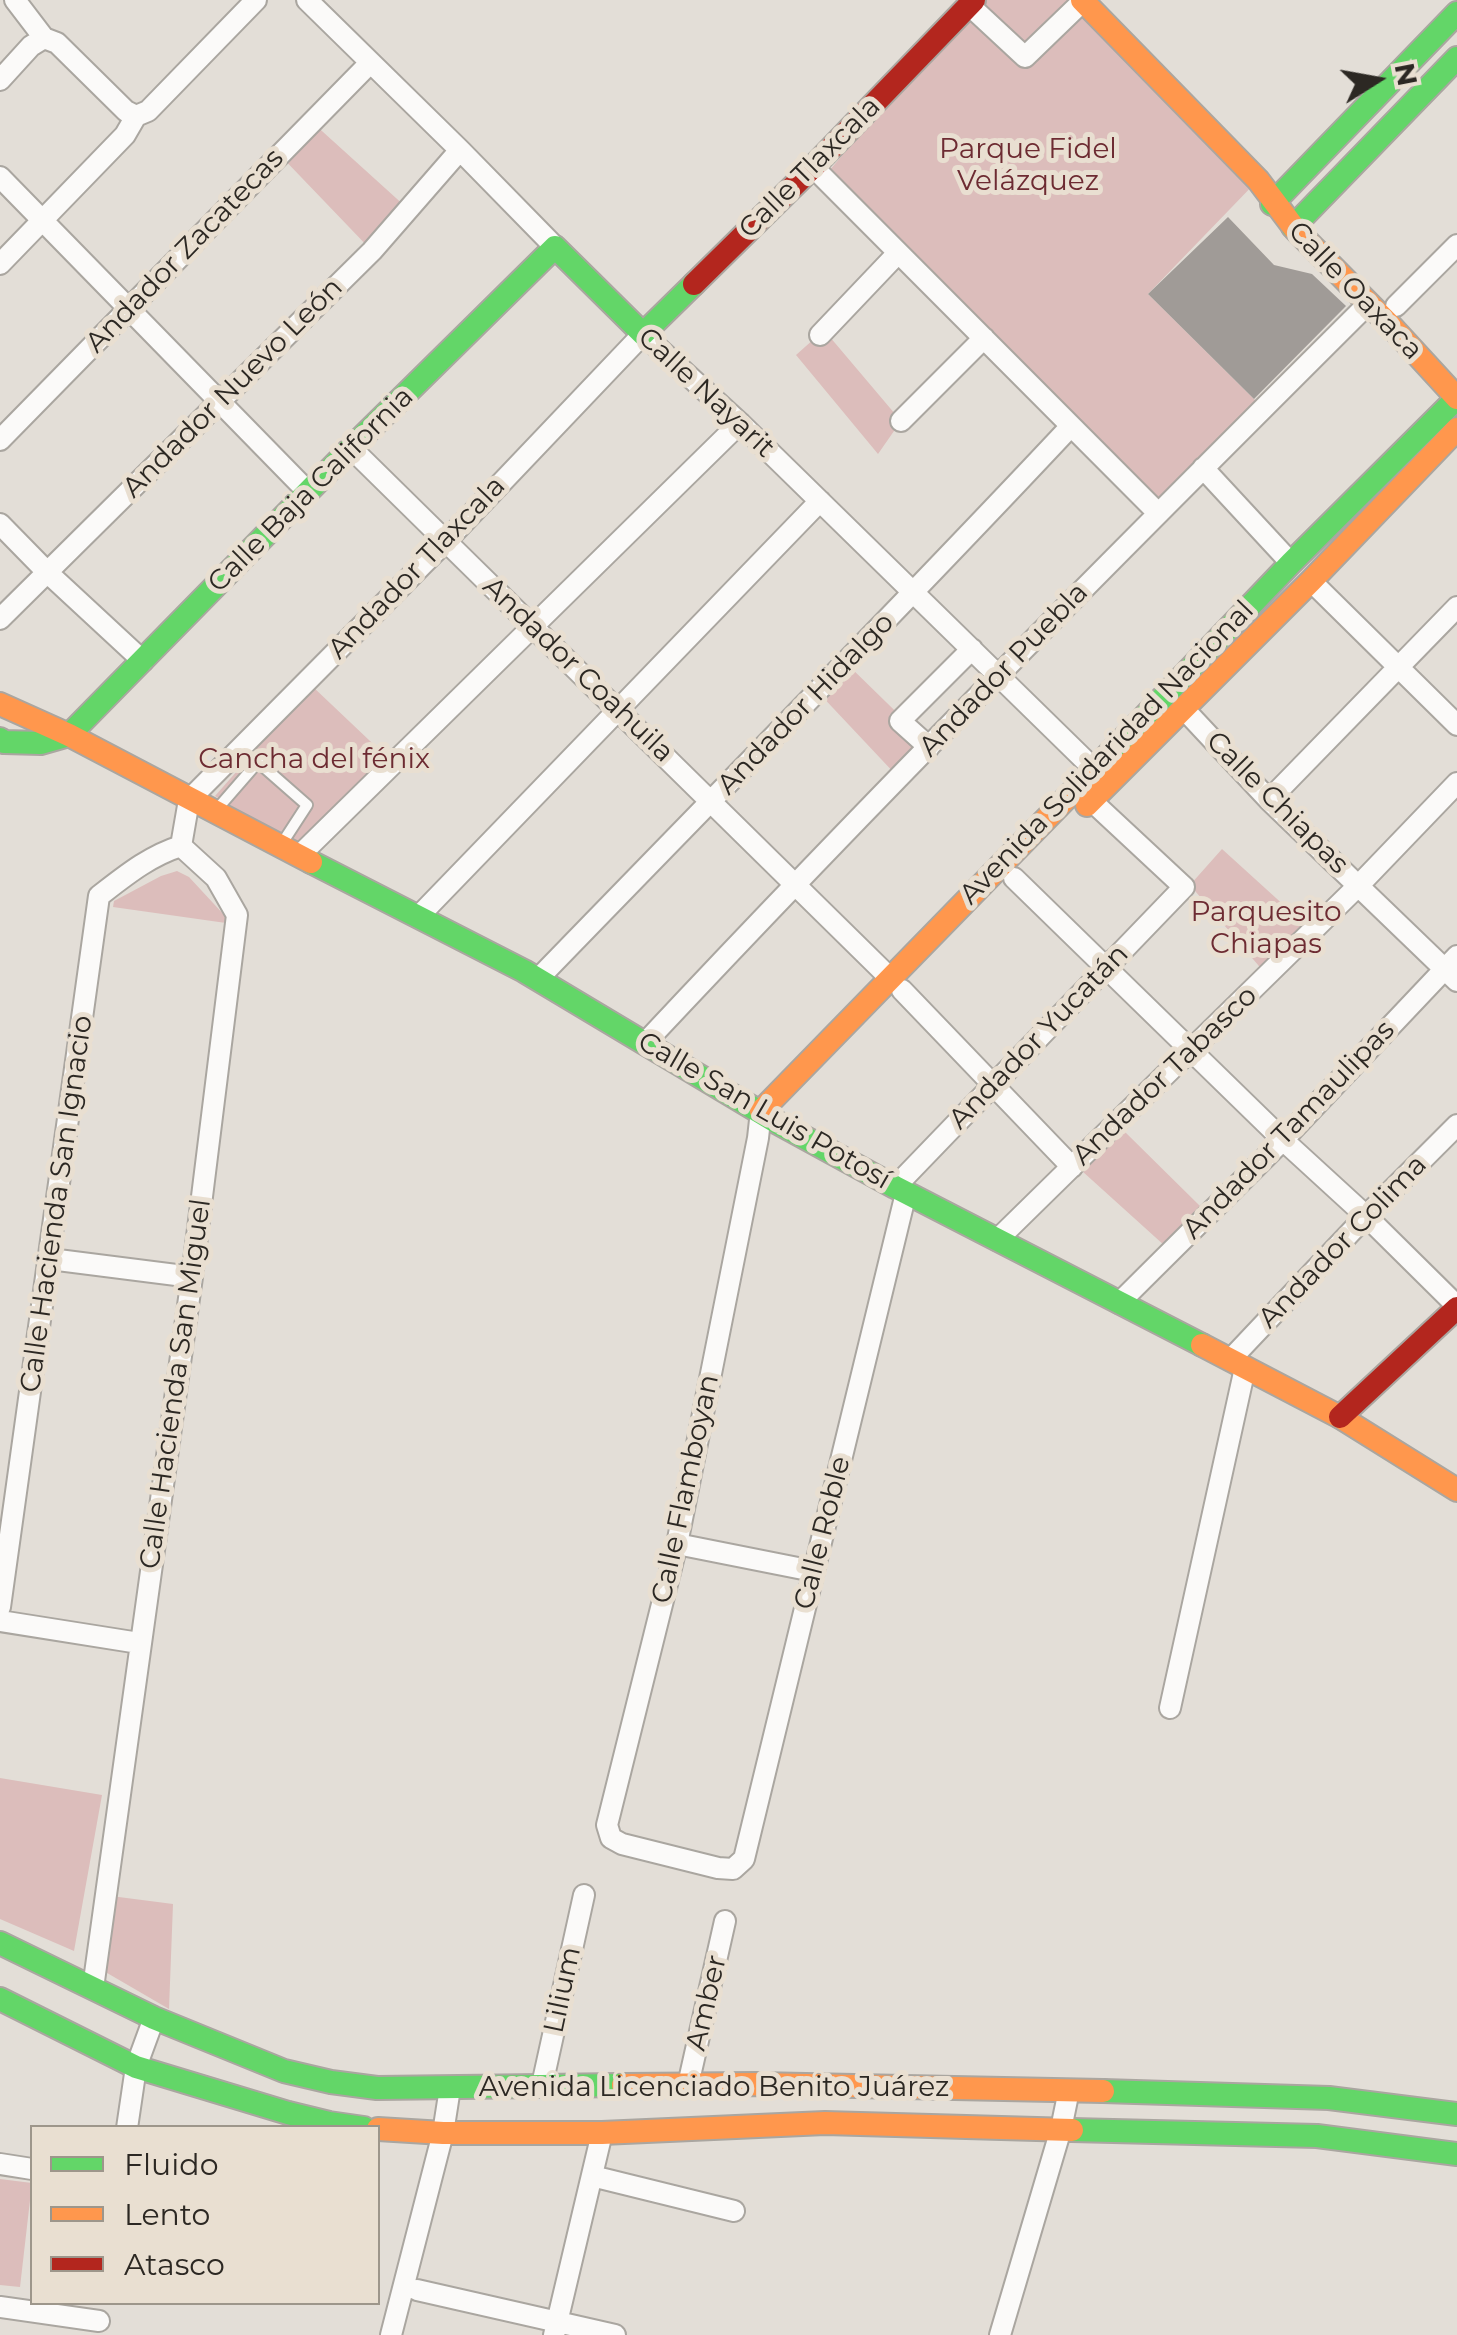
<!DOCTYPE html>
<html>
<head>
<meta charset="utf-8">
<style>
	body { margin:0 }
	#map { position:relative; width:1457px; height:2335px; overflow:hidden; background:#e3ded7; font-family:Montserrat,sans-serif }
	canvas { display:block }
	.legend { position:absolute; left:30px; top:2125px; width:350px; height:180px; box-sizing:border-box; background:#e9dfd1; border:2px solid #9d968b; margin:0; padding:12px 18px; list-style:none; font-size:30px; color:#2c2823 }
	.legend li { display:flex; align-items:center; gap:20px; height:50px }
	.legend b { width:50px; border:2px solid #9d968b }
	.north { position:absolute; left:1327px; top:30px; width:100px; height:100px; -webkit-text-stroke:8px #e9dfd1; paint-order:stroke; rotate:79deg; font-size:28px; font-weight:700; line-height:40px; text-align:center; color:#2c2823 }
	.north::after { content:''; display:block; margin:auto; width:35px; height:45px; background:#2c2823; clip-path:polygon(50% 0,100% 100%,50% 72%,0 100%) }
</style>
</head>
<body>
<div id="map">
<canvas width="1457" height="2335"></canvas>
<ul class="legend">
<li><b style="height:12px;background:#63d668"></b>Fluido</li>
<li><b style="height:12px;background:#ff974d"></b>Lento</li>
<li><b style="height:12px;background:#b3261e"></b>Atasco</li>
</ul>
<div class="north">N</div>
</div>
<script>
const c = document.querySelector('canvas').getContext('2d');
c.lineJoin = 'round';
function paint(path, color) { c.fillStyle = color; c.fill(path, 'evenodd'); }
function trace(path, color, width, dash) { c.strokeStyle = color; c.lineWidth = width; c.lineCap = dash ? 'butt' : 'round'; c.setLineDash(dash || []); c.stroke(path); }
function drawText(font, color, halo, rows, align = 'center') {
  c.font = font + ' Montserrat,sans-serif'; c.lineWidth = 10; c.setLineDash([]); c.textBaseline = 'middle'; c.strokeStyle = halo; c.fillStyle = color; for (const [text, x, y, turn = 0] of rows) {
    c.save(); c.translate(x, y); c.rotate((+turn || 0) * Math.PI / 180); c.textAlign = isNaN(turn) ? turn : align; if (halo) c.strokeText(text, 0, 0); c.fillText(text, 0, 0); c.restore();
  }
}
const green = new Path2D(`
	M974 0H1082L1258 180 1148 294 1263 408 1158 513 823 178Z
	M312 122 407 208 372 251 277 152Z
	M824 330 901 421 878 454 796 355Z
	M845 662 928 743 897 776 817 691Z
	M312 686 389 759 299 847 215 796Z
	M1222 849 1309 928 1264 972 1190 885Z
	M177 871 189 877 226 917V923L113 907 114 901 161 876Z
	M1123 1130 1200 1206 1165 1246 1082 1171Z
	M0 1778 102 1795 74 1951 0 1919Z
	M111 1896 173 1904 169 2009 102 1970Z
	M0 2179 32 2183 20 2287 0 2285Z`);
const building = new Path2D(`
	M1228 217 1274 265 1312 274 1346 306 1254 399 1148 294Z`);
const lane = new Path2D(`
	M218 808 258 762 307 805 281 845`);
const street = new Path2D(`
	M15 0 44 38
	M307 0 460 150 555 247
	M969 5 1025 57 1083 1
	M44 38 57 43 126 111 136 116
	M0 80 31 46 44 38
	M136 116 148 111 256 0
	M813 167 1158 513
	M0 177 308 492
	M0 264 125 135 136 116
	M1396 306 1457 245
	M820 335 898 253
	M901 421 984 338
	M0 440 370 63
	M351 448 889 977
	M1203 468 1291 563
	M0 524 48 573 143 661
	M1311 581 1457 725
	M0 619 372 251 460 150
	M1183 708 1269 800 1457 981
	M929 747 900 721 972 649
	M1269 800 1457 607
	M181 846 189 800 446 541 643 334 740 423 1100 775
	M299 856 740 423
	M1014 878 1283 1140 1366 1216 1457 1306
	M418 917 820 501
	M538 979C716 795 896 613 1071 426
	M902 990 1072 1167
	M645 1043C881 791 1124 547 1369 303
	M761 1111 758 1138 677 1544 607 1825 611 1838 622 1844 718 1868 733 1869 744 1859 906 1193
	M895 1187 1184 887 1082 792
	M997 1240 1359 885 1457 783
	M50 1259 192 1277
	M1119 1303 1283 1140 1457 956
	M1230 1360 1366 1216 1457 1125
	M677 1544 813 1571
	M0 1607 99 896C125 876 149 856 181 846
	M0 1621 139 1643
	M1170 1708 1245 1368
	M93 1988 192 1277 237 915 216 878 181 846
	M542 2085 584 1895
	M688 2085 725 1921
	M127 2128 136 2067 154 2018
	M0 2164 32 2169
	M592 2176 734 2211
	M417 2290 615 2335
	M0 2307 99 2321
	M391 2335 443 2133 450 2088
	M554 2335 602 2133
	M1000 2335 1061 2129 1069 2090`);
const fast = new Path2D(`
	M1272 204 1457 13
	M1293 227 1457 58
	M0 739 4 742 41 743 69 735 351 448 555 247 643 334 694 284
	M1088 776 1291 563 1457 398
	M311 862 524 971 778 1123 895 1187 1202 1345
	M0 1943 154 2018 284 2071 331 2082 377 2088 623 2085
	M0 1999 136 2067 288 2113 329 2123 364 2128
	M1103 2091 1329 2098 1457 2114
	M1072 2130 1317 2136 1457 2154`);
const slow = new Path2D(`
	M1082 0 1258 180 1295 229 1390 325 1457 398
	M0 704 69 735 311 862
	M1087 805 1311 581 1457 429
	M761 1111 1088 776
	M1202 1345 1340 1417 1457 1490
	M623 2085 756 2084 1103 2091
	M378 2129 443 2133H602L825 2123 1072 2130`);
const jam = new Path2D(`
	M694 284 813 167 974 0
	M1340 1417 1457 1308`);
const parkNames = [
	["Parque Fidel",1028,150],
	["Velázquez",1028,182],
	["Cancha del fénix",314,760],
	["Parquesito",1266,913],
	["Chiapas",1266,945]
];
const streetNames = [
	["Calle Tlaxcala",810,168,-45],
	["Andador Zacatecas",185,251,-46],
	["Calle Oaxaca",1355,291,46],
	["Andador Nuevo León",233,388,-45],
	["Calle Nayarit",706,393,43],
	["Calle Baja California",311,490,-45],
	["Andador Tlaxcala",417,568,-46],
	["Andador Coahuila",578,670,44],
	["Andador Puebla",1004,670,-46],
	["Andador Hidalgo",806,704,-46],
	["Avenida Solidaridad Nacional",1107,753,-46],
	["Calle Chiapas",1277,803,45],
	["Andador Yucatán",1039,1037,-46],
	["Andador Tabasco",1165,1076,-44],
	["Calle San Luis Potosí",764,1111,30],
	["Andador Tamaulipas",1289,1130,-46],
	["Calle Hacienda San Ignacio",57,1204,-82],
	["Andador Colima",1343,1242,-46],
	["Calle Hacienda San Miguel",176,1384,-82],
	["Calle Flamboyan",686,1489,-78],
	["Calle Roble",823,1533,-76],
	["Lilium",563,1990,-78],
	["Amber",707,2003,-77],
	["Avenida Licenciado Benito Juárez",714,2088]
];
paint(green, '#dcbdbb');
paint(building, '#a09b97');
trace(lane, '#aaa6a0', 14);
trace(street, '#aaa6a0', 24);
trace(fast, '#aaa6a0', 26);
trace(slow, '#aaa6a0', 26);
trace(jam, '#aaa6a0', 26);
trace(lane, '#fbfaf9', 10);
trace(street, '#fbfaf9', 20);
trace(fast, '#63d668', 22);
trace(slow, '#ff974d', 22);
trace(jam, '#b3261e', 22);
drawText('28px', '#6d2b32', '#e9dfd1', parkNames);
drawText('28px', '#2c2823', '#e9dfd1', streetNames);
</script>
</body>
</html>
